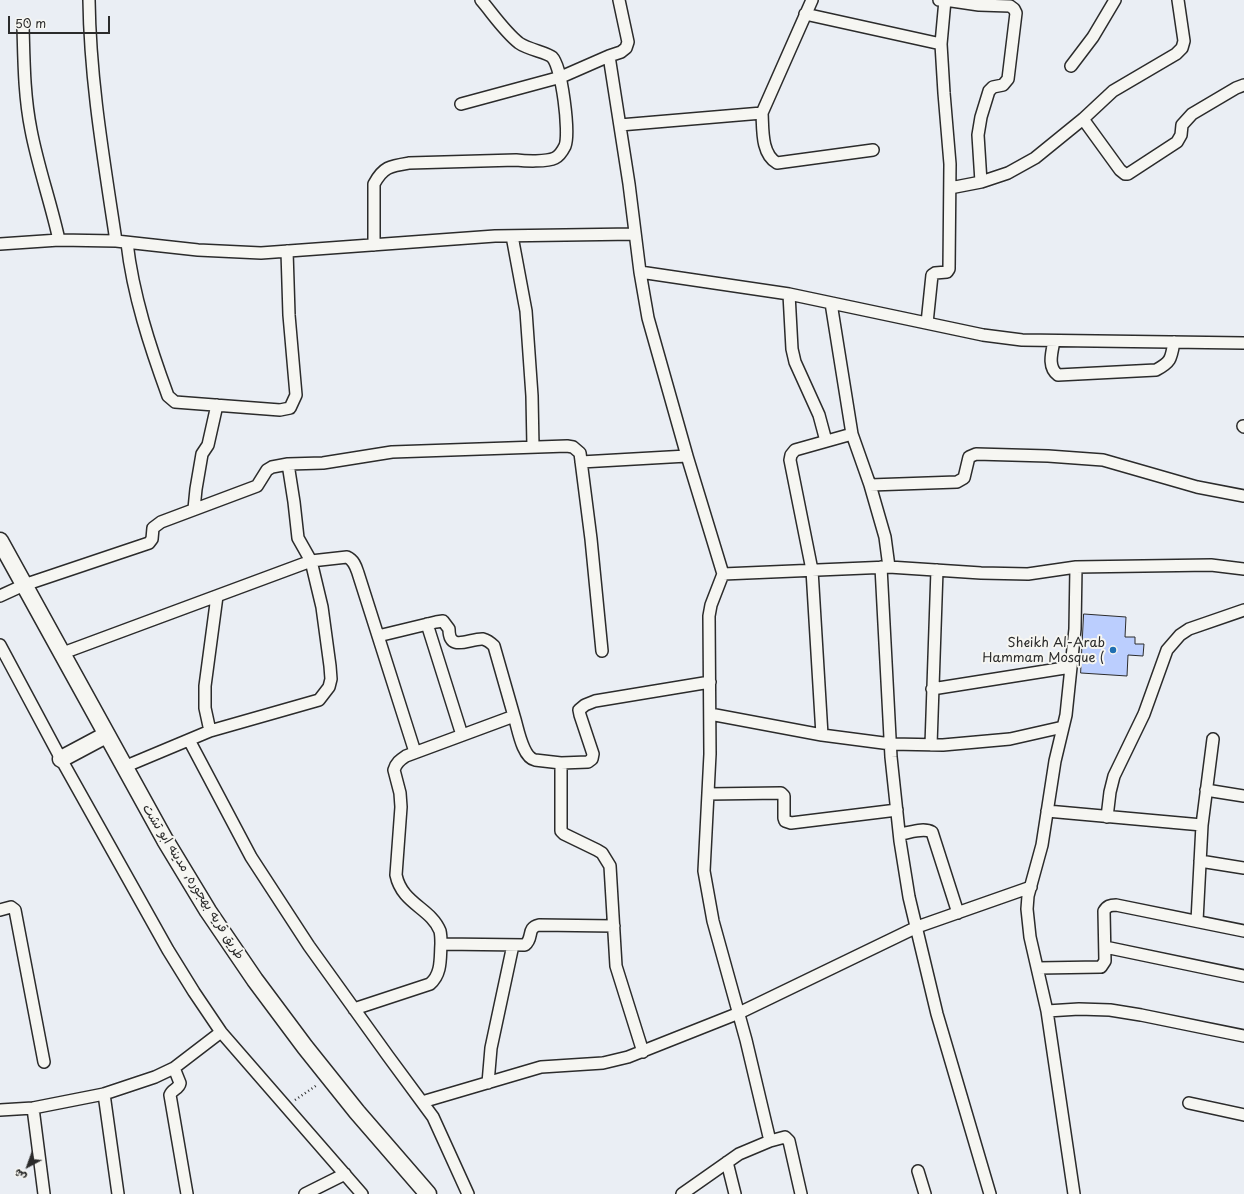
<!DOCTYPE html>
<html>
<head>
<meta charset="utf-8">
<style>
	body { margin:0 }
	#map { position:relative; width:1244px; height:1194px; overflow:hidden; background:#eaeef4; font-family:"Playpen Sans","Playpen Sans Arabic",sans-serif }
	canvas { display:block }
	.north { position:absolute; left:8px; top:1146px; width:40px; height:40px; -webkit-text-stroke:3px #f6f6f2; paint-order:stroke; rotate:221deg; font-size:11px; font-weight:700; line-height:16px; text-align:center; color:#2b2b2b }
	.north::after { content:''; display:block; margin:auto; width:14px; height:18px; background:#2b2b2b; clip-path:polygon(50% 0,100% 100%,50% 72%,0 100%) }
	.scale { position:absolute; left:8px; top:16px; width:102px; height:18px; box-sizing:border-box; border:2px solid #2b2b2b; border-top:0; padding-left:5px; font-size:12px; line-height:14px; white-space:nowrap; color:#2b2b2b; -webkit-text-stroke:3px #f6f6f2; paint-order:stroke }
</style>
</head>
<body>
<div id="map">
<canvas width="1244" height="1194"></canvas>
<div class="north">ش</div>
<div class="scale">50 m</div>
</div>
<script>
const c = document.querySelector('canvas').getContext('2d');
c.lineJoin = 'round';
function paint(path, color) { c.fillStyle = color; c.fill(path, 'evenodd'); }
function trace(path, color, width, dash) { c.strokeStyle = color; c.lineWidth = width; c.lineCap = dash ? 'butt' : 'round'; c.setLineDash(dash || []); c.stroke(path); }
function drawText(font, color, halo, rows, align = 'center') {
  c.font = font + ' "Playpen Sans","Playpen Sans Arabic",sans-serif'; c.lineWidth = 4; c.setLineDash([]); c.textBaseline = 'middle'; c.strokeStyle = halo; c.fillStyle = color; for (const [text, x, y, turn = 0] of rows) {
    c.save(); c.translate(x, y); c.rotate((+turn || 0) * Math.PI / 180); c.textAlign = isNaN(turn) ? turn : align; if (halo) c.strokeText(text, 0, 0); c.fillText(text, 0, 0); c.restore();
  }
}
const building = new Path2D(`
	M1084 614 1126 617 1125 637H1135V644H1144L1143 656 1128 655 1127 676 1081 673Z`);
const path = new Path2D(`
	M295 1100 317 1085`);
const street = new Path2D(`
	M89 0C90 81 104 161 116 241
	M939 0H945L941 44
	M945 0 979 5 1010 6 1014 9 1016 13 1008 79 1003 85 993 87 989 91 981 117 978 135 981 182
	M805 14 941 44 944 93 950 164 949 269 947 272 935 273 932 275 927 323
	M23 26C24 61 24 95 31 130 38 167 51 203 59 240
	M609 56 629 184 640 272 648 318 687 456
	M1071 66 1093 37 1115 0
	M461 104 561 77 609 56 621 52 626 48 628 42 619 0
	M762 113C763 129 761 154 777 163L873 150
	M1083 119 1120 170 1125 174H1128L1177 142 1181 135 1182 125 1192 114 1236 88 1244 85
	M620 125 762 113 812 0
	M950 188 981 182 1008 173 1035 158 1083 119 1113 91 1176 54 1182 48 1184 41 1178 0
	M512 236 526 311 532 396 533 447
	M127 243C133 295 150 347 168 396L175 402 280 410 290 408 296 395 289 315 287 251
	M0 244 59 240 116 241 198 250 261 253 495 236 635 234
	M374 245V184C383 167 390 166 409 163L516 160C525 161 547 162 555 158 559 156 563 150 565 146 570 133 562 67 552 57 548 53 527 49 519 43 504 31 493 14 481 0
	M640 272 789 294 983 335 1022 340 1244 343
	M789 294 792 349 795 362 819 415 826 441
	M831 303 852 434 870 485 885 537 889 567
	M1054 341C1052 352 1047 367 1058 375L1156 370C1171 362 1171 359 1174 342
	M1243 426 1244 427
	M581 462 687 456 723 574 889 567 981 573 1028 574 1076 567 1211 565 1244 569
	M870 485 957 482 964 478 969 457 976 454 1048 456 1103 460 1197 487 1244 496
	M194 509 196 489 202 454 208 445 217 405
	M881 567 891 757 900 841 909 897 937 1014 990 1194
	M0 596 24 585 149 543 152 539 153 528 161 522 257 486 267 470 272 467 288 464 323 463 392 452 567 446 573 447 580 453 591 539 602 651
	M427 624 462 735
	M378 636 436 622 443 621 449 629C449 653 470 638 483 639 487 640 491 643 494 646L514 716
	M0 645 61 759 168 950 194 992 221 1032 362 1194
	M63 653 311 561 347 557C354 560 356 567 358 573L415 752
	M932 689 1071 667
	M710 714 822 735 891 744 943 745 1010 739 1063 727
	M210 731 205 708V686L217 596
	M822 735 812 570 790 460 791 455 795 450 852 434
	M189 740 251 857 309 946 388 1056 433 1117 468 1194
	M931 745 937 570
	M124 767 210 731 319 700 329 687 331 679 330 666 322 607 311 561 298 538 294 502 288 464
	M1206 790 1244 796
	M708 794 781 793 784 796V818L785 821 791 823 897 810
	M1047 811 1202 825
	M1107 817 1110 792 1114 776 1144 714 1167 650 1180 635 1189 629 1244 610
	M900 834C909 833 923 827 932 832L958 913
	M1200 861 1244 868
	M0 910 11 907 15 910 44 1062
	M1197 921 1202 825 1213 739
	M441 944C441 940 441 935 440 931 431 908 402 904 396 875L401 807 400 793 394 770C396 763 400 760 406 756L514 716C518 728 522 757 535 760L561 763
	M1105 947 1244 976
	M1038 968 1101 967 1105 961 1104 911C1107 906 1110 905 1116 905L1244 931
	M354 1009 430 984C442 974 440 958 441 944L525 945C534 938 526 928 539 925L614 926
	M1047 1011 1079 1009 1110 1010 1141 1015 1244 1036
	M643 1052 616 966 610 866 602 853 597 850 564 834 561 831V763L588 762 592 759 593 754 580 715 579 710 585 705 595 701 710 682
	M174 1068 180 1083C179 1089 172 1089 170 1095L187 1194
	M488 1083 491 1048 513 945
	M104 1094 118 1194
	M422 1102 541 1067 603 1063 628 1057 739 1013 917 927 1031 887
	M1189 1103 1244 1115
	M33 1108 44 1194
	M0 1110 33 1108 104 1094 155 1077 174 1068 221 1032
	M770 1141 785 1137 789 1141 801 1194
	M727 1162 735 1194
	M918 1171 925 1194
	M305 1194 345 1174
	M682 1194 739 1154 770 1141 746 1040 713 921 704 871 710 754 709 616 711 605 723 574
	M1074 1194 1047 1011 1030 937 1027 909 1028 896 1042 845 1055 761 1066 715 1075 629 1076 567`);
const secondary = new Path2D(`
	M0 541 165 840 208 911 255 980 305 1047 357 1112 428 1194
	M61 759 106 735`);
const markers = [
	[1113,650,4,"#1f6fb2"]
];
const poiNames = [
	["Sheikh Al-Arab",1105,643],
	["Hammam Mosque (",1105,658]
];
const streetNames = [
	["طريق قريه بهجوره, مدينه ابو تشت",193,882,58]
];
paint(building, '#bbcefe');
trace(building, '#2b2b2b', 1);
trace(street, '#2b2b2b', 14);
trace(secondary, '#2b2b2b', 19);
trace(path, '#2b2b2b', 2.5, [1, 3]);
trace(street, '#f6f6f2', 11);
trace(secondary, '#f6f6f2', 16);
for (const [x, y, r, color] of markers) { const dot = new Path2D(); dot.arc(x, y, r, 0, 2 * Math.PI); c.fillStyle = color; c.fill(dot); trace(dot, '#f6f6f2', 1.5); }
drawText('13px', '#2b2b2b', '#f6f6f2', poiNames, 'right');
drawText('13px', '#2b2b2b', '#f6f6f2', streetNames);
</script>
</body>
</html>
